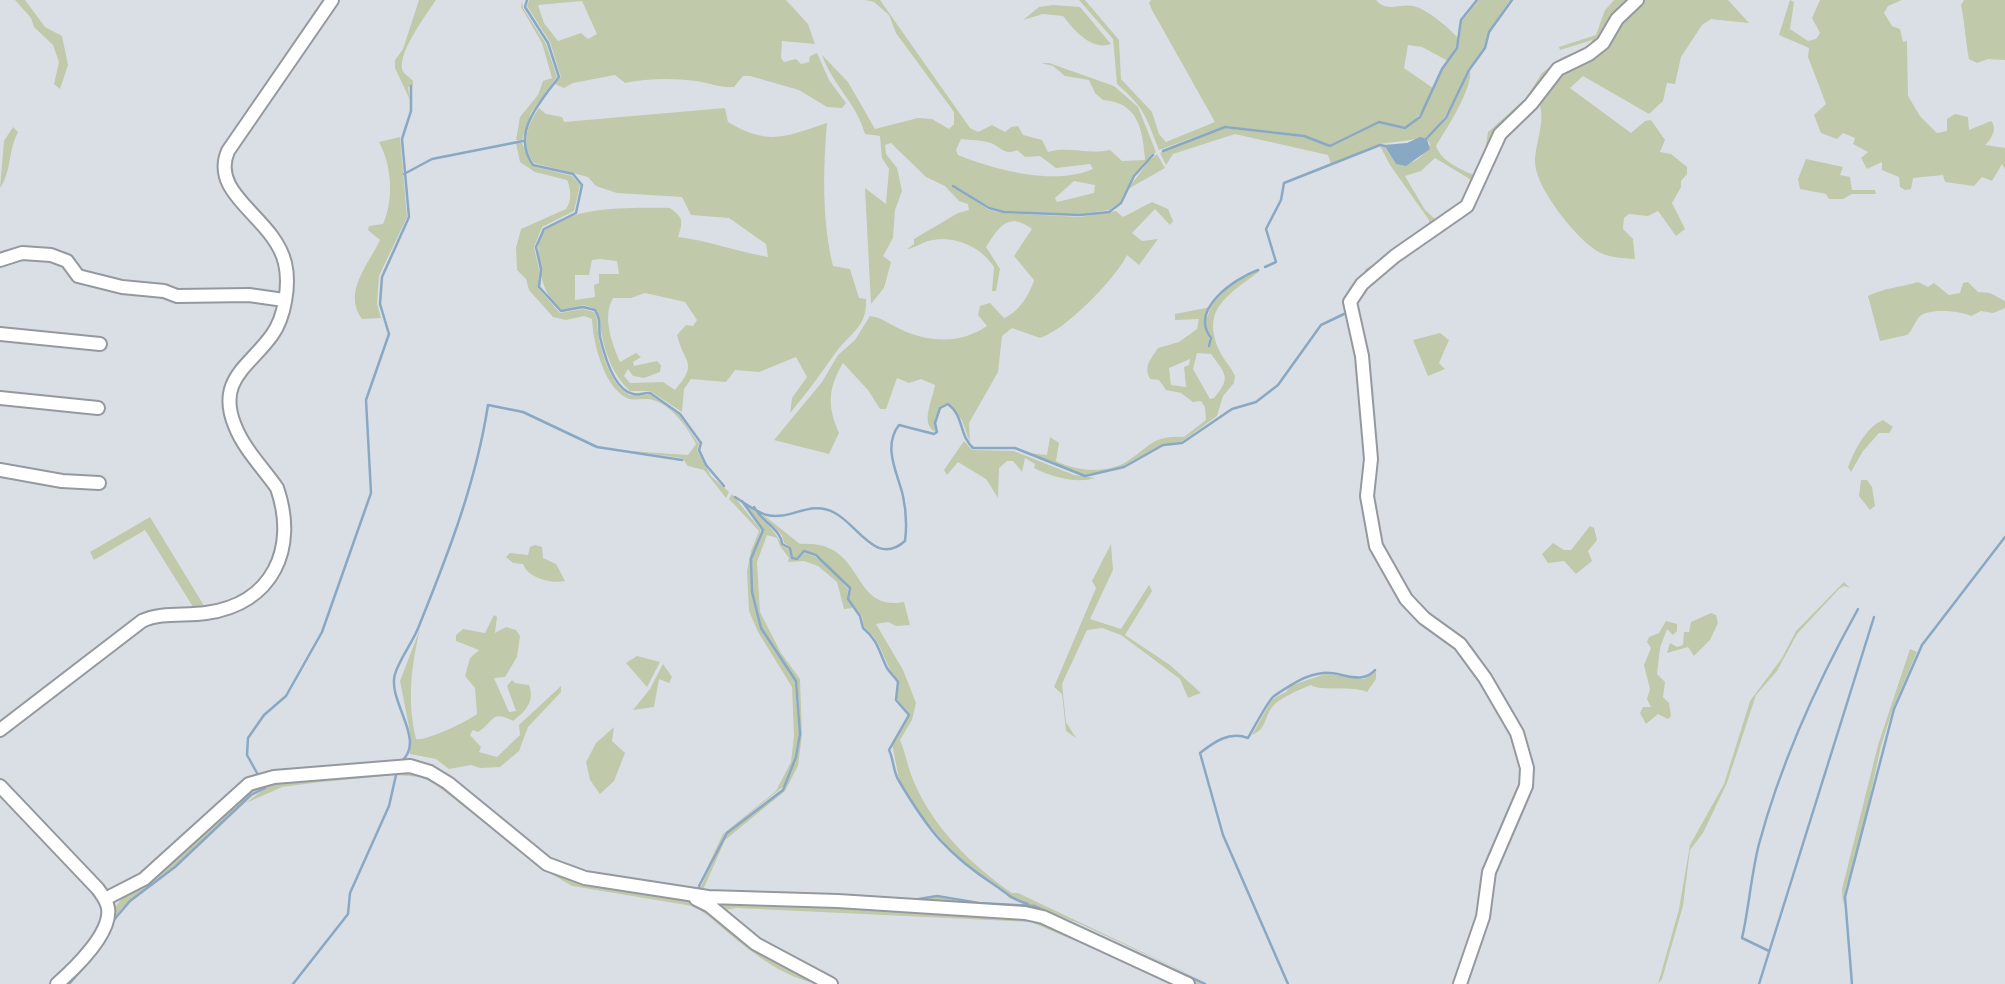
<!DOCTYPE html>
<html>
<head>
<meta charset="utf-8">
<style>
	body { margin:0 }
	canvas { display:block; background:#dadfe5 }
</style>
</head>
<body>
<canvas width="2005" height="984"></canvas>
<script>
const c = document.querySelector('canvas').getContext('2d');
c.lineJoin = 'round';
function paint(path, color) { c.fillStyle = color; c.fill(path, 'evenodd'); }
function trace(path, color, width, dash) { c.strokeStyle = color; c.lineWidth = width; c.lineCap = dash ? 'butt' : 'round'; c.setLineDash(dash || []); c.stroke(path); }
const green = new Path2D(`
	M15 0H25L45 27 62 36 68 65 60 89 54 84 59 62 53 45 34 27 31 18Z
	M419 0H436C426 15 399 51 402 69 403 74 410 77 413 81V86L408 87 410 100 395 68V60L403 49Z
	M522 0 523 8 546 44 557 77 531 113 522 140H516L520 117 538 95 543 81 552 78 542 43 521 7Z
	M529 0H786L808 24 815 44 782 41 781 58 784 62 796 59 801 64 809 62 810 56 817 53 829 80 846 103 842 108 827 107 799 90 750 76H743L734 87C721 88 709 83 696 81 673 78 647 78 625 83L615 75 573 83 564 88 555 84 561 77 550 42 527 6ZM582 1 597 34 588 39 581 33 558 41 544 23 538 5Z
	M865 0H880L970 128 978 132 992 125 1005 132 1011 127 1018 126 1023 135 1042 140 1048 152C1067 146 1088 155 1110 150L1122 161 1145 160C1143 130 1138 102 1103 100L1095 93 1089 80 1065 76 1053 66 1041 63H1049L1114 86 1138 107 1156 152 1133 176 1120 202 1109 210 1079 214 1004 211 990 207 950 184 989 210 1003 213 1080 217 1116 211 1123 217 1152 202 1168 209 1173 221 1170 225 1155 209 1132 233 1142 241 1158 239 1139 265 1127 255C1116 278 1066 330 1040 338L1012 328 1002 336 998 372 969 423 970 443 962 420 949 403 939 407 934 423 936 432C919 425 933 399 935 385L921 379 909 383 897 378 886 409H880L868 390 843 363C828 388 827 406 839 433L829 454 774 440 822 382 838 355 855 340 870 316C881 317 889 324 900 329 929 343 961 344 987 326L978 315 980 306 990 303 1004 318C1018 313 1030 294 1034 280L1014 256 1032 229C1008 211 999 227 986 247L1000 269 996 291H992L994 267C980 246 954 235 928 241 921 243 915 248 907 249L914 244V239L958 213 969 210 968 204 959 201 945 186 926 177 891 143 885 145 886 154 897 168 902 191 895 210 893 238 883 256 891 262 884 288 871 304 865 188 886 204 889 169 882 158 880 136 865 134C857 104 832 84 822 55L848 82 875 129 918 118 932 119 949 129 954 124V112L896 33 889 15 874 2ZM961 139C970 140 982 140 991 143 1001 147 1005 156 1017 150L1025 157 1040 156 1056 168 1090 164 1093 169C1055 186 995 170 958 155L956 150ZM1074 181 1095 185 1094 193 1057 202 1055 198Z
	M1079 0H1085L1119 40 1121 79 1152 112 1159 134 1166 142 1215 122 1152 10 1149 3 1151 0H1376C1387 13 1399 3 1413 6 1427 9 1448 27 1458 38L1456 47 1448 61 1422 47 1408 45 1404 68 1433 88 1424 109 1410 126 1400 127 1378 122 1330 145 1304 135 1225 126 1159 150C1145 115 1146 110 1117 84L1113 39Z
	M1479 0H1510L1488 32 1484 48 1468 69 1453 104 1436 130 1425 138 1380 144 1331 164 1328 155 1235 134 1173 154 1166 165 1160 153 1225 128 1304 137 1330 147 1379 123 1405 129 1420 117 1443 69 1458 48 1462 21Z
	M1614 0H1635L1610 30 1512 118 1470 200 1367 278 1365 269 1388 257 1429 225V220L1390 165 1380 146 1385 147 1396 164C1412 166 1423 158 1430 144L1427 139 1447 119 1470 70C1473 89 1446 129 1436 146 1441 161 1460 169 1474 175L1484 157 1488 132 1526 98 1542 73 1561 58 1591 45 1592 40 1560 50 1559 47 1596 35 1605 10ZM1435 158 1473 181 1468 196 1436 220 1425 210 1405 176 1421 171Z
	M1639 0H1728L1749 23 1711 19 1702 25 1681 57 1675 84 1667 83 1663 101 1649 114 1583 76 1570 88 1631 133 1645 121 1651 120 1665 140 1660 152 1671 154 1687 167V174L1681 181V187L1672 203 1685 229 1676 236 1658 211 1648 216 1629 214 1624 218 1623 229 1633 239 1635 259C1623 258 1610 258 1599 252 1577 240 1535 187 1535 162 1535 141 1548 118 1537 99L1544 86 1577 63Z
	M1790 0 1794 2 1790 29 1808 41 1816 39 1820 33 1812 18 1820 0H1902L1888 6 1884 13 1892 26 1900 29 1903 42 1907 41 1908 96 1920 116 1937 133 1947 131V119L1955 114 1968 117 1969 130 1991 121C1998 128 1991 140 1985 145L2005 148V169L2002 164 1992 181 1982 177 1974 186 1945 182 1943 175 1913 178 1911 189 1905 190 1900 187 1899 177 1882 170V162L1867 169 1861 158 1868 152 1853 144 1855 138 1843 133 1837 139 1821 133 1814 115 1826 104 1808 57 1809 48 1779 35Z
	M1964 0H2005V60L1988 59 1977 63 1969 59C1965 40 1965 23 1961 5Z
	M1053 5 1080 7 1111 44C1091 51 1074 30 1063 16L1043 14 1023 20 1039 7Z
	M539 108 546 114 562 117 564 122 725 108 728 122C769 146 784 137 827 123 823 171 822 220 833 266L850 269 859 298 866 299C868 328 848 334 834 355 820 375 806 394 790 413L792 398 807 377 796 357 759 372 735 370 726 382 691 379 684 389 682 412 650 391H630C615 378 606 356 602 336 599 325 603 320 596 309L583 305 566 311C542 304 536 260 539 239 557 204 637 208 670 208 684 218 683 222 678 237 710 241 738 252 768 257L766 244 729 218 691 215 682 197 617 193 596 186 588 177 534 163C520 145 527 125 539 108ZM600 259 617 261 619 274H599V283L594 285 595 297 575 300V275H589L592 260ZM645 293 685 302 697 320 693 326 686 325 677 335C684 364 699 362 675 390L663 382 630 383 624 376 628 369 633 376 644 378 660 372 661 365 657 361 634 366 633 362 641 357 636 353 620 362C612 343 602 317 613 298H631Z
	M13 127 18 132C8 150 12 171 0 188L4 141Z
	M400 137 407 217 379 276 377 304 381 318 362 319C342 292 369 264 380 240L368 230 369 226 383 224C394 200 392 166 379 142Z
	M516 143H522L532 166 572 176 580 185 574 211 542 227 534 247 539 269 538 288 560 313 583 309 594 312C600 322 596 328 599 339 603 357 613 391 633 396 638 397 644 395 649 394L679 415 699 444 697 450 711 476 729 492 726 498 704 470 688 466 682 458 630 451 688 455 696 444C688 427 667 399 646 399 638 399 631 401 625 397 603 384 593 342 592 319L584 316 566 320 553 317 529 290 526 279 517 270 516 248 521 229 566 209C572 202 571 188 567 180L535 172 520 162Z
	M1157 154 1165 168 1128 189 1148 162Z
	M1806 159 1843 167 1840 175 1850 177 1852 190H1875L1876 194H1852L1843 199H1829L1826 194 1800 189 1798 179Z
	M1261 270C1231 294 1199 307 1220 352 1224 360 1231 367 1235 376L1234 383 1223 396 1217 416 1181 442 1163 444 1123 466 1085 475 1029 453 1047 455 1050 437 1059 443 1056 461C1076 471 1106 474 1126 462 1150 447 1152 435 1184 437L1206 420 1205 407 1201 401 1193 402 1181 393 1166 390 1159 380 1150 379C1143 366 1151 359 1158 348L1179 342 1197 329 1199 319 1175 320V314L1211 307C1199 337 1209 322 1210 346L1212 338C1190 308 1237 279 1261 270ZM1197 353 1211 354C1225 374 1232 377 1214 398L1210 399 1193 369ZM1190 359 1189 365 1184 367 1186 387 1171 385 1169 368Z
	M1918 282 1928 287 1934 283 1949 295 1960 293 1963 283 1968 282 1978 292 1990 293 2005 301V308L1993 313 1981 311 1971 316C1961 311 1930 308 1920 316 1915 321 1913 330 1907 335L1880 341 1868 296C1883 288 1902 287 1918 282Z
	M1440 333 1449 340 1439 363 1445 369 1428 376 1413 340Z
	M1883 420 1893 427 1889 433H1879L1863 451 1851 472 1848 467C1855 450 1865 428 1883 420Z
	M964 441 972 450 1014 451 1074 475 1095 478C1077 484 1051 477 1034 468L1035 464 1025 458 1022 472 1013 461H1007L999 468 998 498 986 479 958 462 947 475 944 470Z
	M1861 480H1867L1872 487 1875 506 1870 510 1859 496Z
	M732 494 761 530 751 559V592L761 629 795 681 799 734 793 767 785 785 726 833 697 891 904 902 937 897 979 905 1034 908 1201 984H1191L1044 916 1026 911 838 900 708 896 641 884 696 891 723 834 776 791 791 762 794 736 792 687 758 632 749 611 747 571 751 551 759 531 729 499Z
	M745 504C754 509 780 535 781 545L789 549 791 559 797 560 804 553C823 556 836 576 848 589L847 599 853 608 844 609 837 582 818 566 804 561 788 562 789 558 780 546 777 538 767 535 757 562 760 612 781 653 800 679 802 735 798 766 785 791 725 840 703 890H699L727 834 784 790 797 757 801 734 797 681 762 628 753 592 752 559 764 530Z
	M757 510 800 544C867 539 848 612 904 602L910 625 896 626 888 622 876 624 903 670 916 703 912 720 900 740C906 754 908 769 914 782 933 827 972 866 1012 893H1018L1210 984 1078 923 1009 898 1001 888 960 861 916 809 899 779 892 744 910 715 897 699 899 682C896 676 891 673 889 667 881 651 879 639 864 627L862 616 849 599 851 588 817 554 804 550 796 558 793 557 791 547 784 543 782 535Z
	M150 517 206 609 195 610 145 530 94 560 90 552Z
	M1590 526 1594 528 1597 540 1588 551 1592 561 1576 574 1564 561 1548 563 1542 554 1553 543 1564 550H1571Z
	M1111 544 1113 570 1090 619 1121 629 1149 585 1152 591 1125 635 1170 665 1201 693 1188 698 1180 679 1121 635 1102 628 1087 630 1062 684 1066 722 1076 738 1066 731 1062 694 1054 687 1096 588 1092 581Z
	M535 545 542 547 543 558 556 564 565 581C551 584 528 578 523 564L513 563 506 557 510 553 528 555 530 547Z
	M1844 582 1850 588 1844 586 1839 589 1797 634 1777 671 1756 695 1727 783 1703 833 1690 850 1683 906 1662 979 1658 984 1679 909 1690 845 1724 784 1750 701 1782 658 1796 631Z
	M1711 613 1716 615 1718 623 1710 640 1694 656 1688 647 1667 653 1670 643 1677 647 1683 645 1684 632H1689L1691 622Z
	M494 615 497 617 495 633 506 627 516 630 520 636 517 657 505 677 494 678 509 712 516 711 507 686 512 680 515 683 529 685C535 701 526 711 513 721 491 710 496 720 478 732L473 730 470 735 481 747 479 752 497 757 520 735 519 725 561 686V692L528 727 519 751 500 767 480 768 471 765 449 769 436 759 410 754V732L400 681 420 629C411 667 407 701 416 739 427 741 466 722 477 714L475 688 465 676 470 658 479 650 456 641V635L463 629 485 633Z
	M1666 621 1677 624V631L1673 635 1667 629 1660 648 1657 674 1665 682 1663 697 1669 703 1671 716 1668 719 1658 714 1646 724 1640 713 1643 707H1651L1647 699 1650 689 1644 665 1651 648 1647 642 1649 637 1659 633Z
	M1910 649 1917 652 1893 708 1881 746 1859 847 1846 887 1843 905 1848 984 1842 889 1878 745Z
	M637 656 660 662 647 687 626 663Z
	M663 664 672 677 669 683 659 679 654 707 633 710 650 689Z
	M1376 670V679L1367 692C1351 685 1322 692 1311 685 1298 690 1285 696 1275 704 1264 714 1268 729 1252 735L1272 699 1286 692 1290 686 1325 674 1364 679Z
	M614 727 612 741 625 753 614 781 600 794 590 780 586 762 596 743Z
	M385 768 429 774 546 865 679 895 698 902 826 984C792 984 752 953 727 932 715 922 706 912 692 906L572 886 548 872 436 785 421 777 396 775 321 782 282 787 246 803 264 789 250 795 174 867 122 908 77 975 68 984H60L125 894 255 785Z
	M707 899 1025 915 1176 984 1031 922 736 908 724 910Z`);
const water = new Path2D(`
	M1420 137 1427 139 1430 149 1406 166 1396 164 1384 145 1407 143Z`);
const stream = new Path2D(`
	M527 0 525 7 548 43 559 77C541 101 510 133 533 165L573 174 582 185 576 213 544 229 536 247 541 269 539 287 561 311 583 307 595 310C602 321 598 326 600 337 604 354 614 390 633 394 639 396 645 392 650 393L680 414 701 443 699 450 706 465 724 486
	M1424 141 1446 118 1469 70 1485 48 1489 32 1512 0
	M1163 151 1225 127 1304 136 1330 146 1379 122 1405 128 1420 117 1442 69 1457 48 1461 20 1477 0
	M404 174 432 159 523 141
	M953 186 989 208 1004 212 1080 215 1109 212 1121 203 1134 176 1153 155
	M1265 267 1276 262 1266 229 1281 200 1284 183 1380 145 1385 146
	M1209 346 1211 338C1189 309 1234 279 1258 270
	M735 497C744 503 758 513 767 515 791 521 810 499 835 513 858 525 876 567 905 541 907 526 906 510 903 496 898 474 882 447 899 425L934 434 937 432 935 423 940 408 948 404C964 416 959 435 973 448H1015L1085 476 1124 467 1163 445 1182 443 1232 409 1256 402 1278 385 1321 325 1344 314
	M754 507C761 521 781 529 782 544L790 548 792 558 797 559 804 551 816 555 850 588 848 599 860 616 863 628C878 640 879 652 887 668 890 673 895 677 898 682L896 700 909 715 889 750C894 760 893 772 899 781 928 830 947 854 996 886 1008 894 1013 900 1028 904
	M402 761C426 739 387 701 395 674 400 658 413 642 419 626 448 554 476 483 488 405L523 412 597 447 682 460
	M257 773 247 755 248 738 264 715 286 696 322 632 371 493 366 400 389 334 380 304 382 277 409 217 402 139 411 111V86
	M700 892 699 886 727 833 783 790 796 757 800 734 796 681 761 628 752 592 751 559 763 530 742 501
	M867 897 892 899
	M913 900 937 896 979 903 1034 906 1205 984
	M113 921 130 901 175 867 251 795 265 788
	M1769 951 1742 938C1749 908 1751 875 1759 844 1781 762 1817 683 1858 609
	M69 984 90 960
	M293 984 348 914 350 893 389 806 396 775
	M1288 984 1223 835 1200 753C1214 742 1229 731 1248 738 1252 731 1269 699 1274 696 1289 686 1304 675 1323 673 1341 671 1361 686 1375 670
	M1759 984 1874 617
	M1852 984 1845 897 1894 709 1922 645 2005 537`);
const minor = new Path2D(`
	M0 260 22 253 51 255 67 261 78 276 122 287 164 291 177 296 249 295 284 300
	M0 334 100 344
	M0 398 98 408
	M0 470 62 481 99 483
	M0 730 142 621C161 612 185 616 206 613 273 604 298 548 277 488 263 468 244 449 235 426 216 380 249 367 272 335 285 317 290 284 285 263 274 217 209 195 228 151L332 0
	M0 786 98 889C102 895 107 901 108 908 112 933 74 969 57 984
	M105 899 144 879 249 784 274 777 410 766 430 772 448 783 547 864 585 878 708 897 838 901 1025 913 1043 917 1188 984
	M696 899 710 906 756 944 831 984
	M1460 984 1483 917 1489 872 1526 786 1527 768 1517 733 1485 678 1460 644 1424 618 1406 599 1376 546 1367 496 1371 459 1362 356 1350 302 1362 284 1395 256 1467 206 1500 134 1531 104 1558 69 1589 54 1603 43 1617 19 1637 0`);
paint(green, '#c1c9ab');
paint(water, '#89a8c4');
trace(stream, '#89a8c4', 2.5);
trace(minor, '#95999f', 16);
trace(minor, '#fff', 12);
</script>
</body>
</html>
